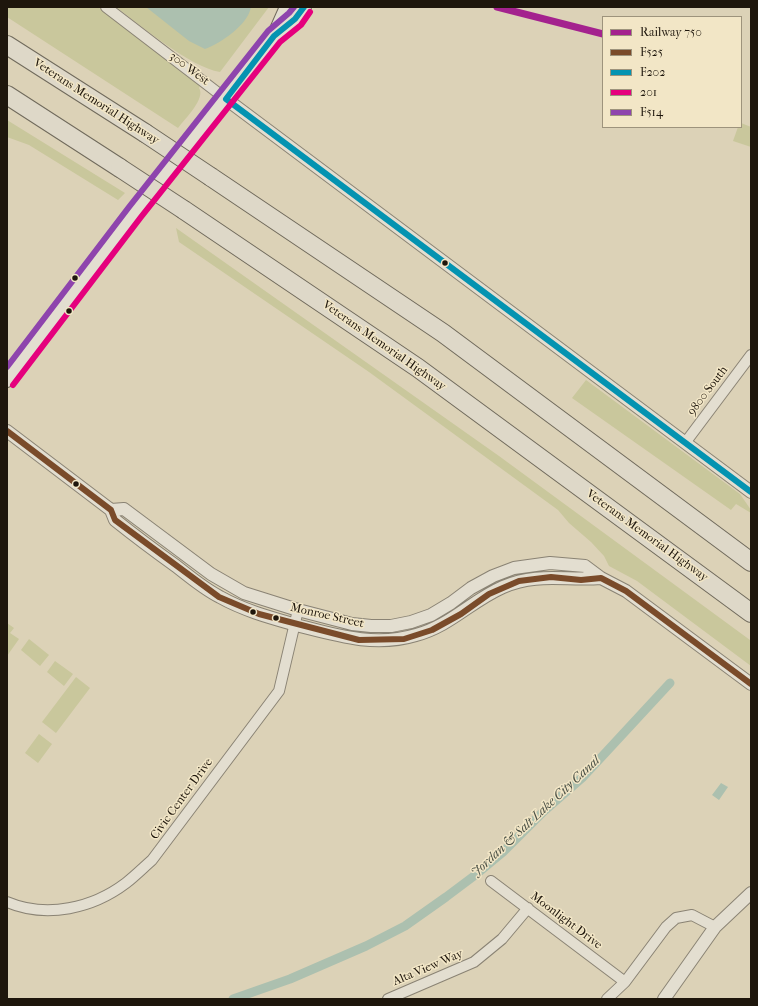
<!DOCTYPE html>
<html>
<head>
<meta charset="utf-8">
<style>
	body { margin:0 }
	#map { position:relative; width:758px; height:1006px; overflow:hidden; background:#dcd2b7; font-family:"IM FELL French Canon",serif }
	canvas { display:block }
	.frame { position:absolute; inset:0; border:8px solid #1e160c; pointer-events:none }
	.legend { position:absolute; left:602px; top:16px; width:140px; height:112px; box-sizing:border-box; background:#f2e6c6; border:1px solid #9d937c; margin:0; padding:5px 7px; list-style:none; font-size:12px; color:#1e160c }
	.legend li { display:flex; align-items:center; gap:8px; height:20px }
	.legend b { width:20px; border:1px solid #9d937c }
</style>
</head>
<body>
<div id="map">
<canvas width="758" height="1006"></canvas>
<div class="frame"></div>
<ul class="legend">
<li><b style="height:5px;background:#a4228e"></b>Railway 750</li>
<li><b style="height:5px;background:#7a4b2a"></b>F525</li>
<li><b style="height:5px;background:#0493b1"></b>F202</li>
<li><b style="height:5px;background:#e5007d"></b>201</li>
<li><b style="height:5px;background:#8e44ad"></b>F514</li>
</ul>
</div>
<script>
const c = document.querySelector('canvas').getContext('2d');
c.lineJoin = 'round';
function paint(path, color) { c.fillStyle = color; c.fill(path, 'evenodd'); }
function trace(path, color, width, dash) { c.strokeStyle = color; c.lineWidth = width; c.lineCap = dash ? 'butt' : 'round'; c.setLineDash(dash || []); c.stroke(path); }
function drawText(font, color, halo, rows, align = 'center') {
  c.font = font + ' "IM FELL French Canon",serif'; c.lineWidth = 3; c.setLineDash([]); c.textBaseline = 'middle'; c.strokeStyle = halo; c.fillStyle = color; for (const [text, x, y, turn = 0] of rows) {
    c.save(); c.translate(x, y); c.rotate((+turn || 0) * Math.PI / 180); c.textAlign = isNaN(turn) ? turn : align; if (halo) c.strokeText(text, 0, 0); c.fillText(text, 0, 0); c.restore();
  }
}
const green = new Path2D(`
	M7 7H98L200 86 199 88C206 98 185 119 178 128L7 17Z
	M116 7H269L220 72C190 67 141 26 116 7Z
	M7 120 125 193 118 200 29 145 7 137Z
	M741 123 751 127V147L733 141 738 127H741Z
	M176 228 499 456 750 640 751 666 637 581 609 566 604 556 591 542 569 523 558 510 369 372 179 242Z
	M586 380 740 494 751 510V513L736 504 731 510 572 398Z
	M7 623 14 628 10 633 19 639 7 656Z
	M29 639 49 655 40 666 21 650Z
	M55 661 73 674 64 686 47 672Z
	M76 677 90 688 56 733 42 722Z
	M39 734 52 744 38 763 25 753Z`);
const water = new Path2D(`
	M146 7H251C248 25 221 43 205 49L189 41Z
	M721 783 728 787 719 800 712 795Z`);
const canal = new Path2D(`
	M233 999 290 979 366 946 405 926 446 897 474 876 503 852 544 811 583 777 670 683`);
const minor = new Path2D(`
	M106 7 226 99
	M685 443 751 355
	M491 881 625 982
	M7 902C47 919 93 908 126 883 135 876 143 868 152 860L279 691 298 610
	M388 999 474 962 502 939 528 908
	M607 999 625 982 666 927 676 918 692 915 715 927`);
const tertiary = new Path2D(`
	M226 99 751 492
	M7 431 111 510 115 520C135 536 155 551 176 566 190 577 204 589 220 597 245 611 272 618 300 626 339 636 376 647 416 635 450 626 471 601 503 587 537 572 566 581 601 578
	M111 510 124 509 211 574 244 593 298 610 352 624 371 626H391L411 622 431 615 451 603 471 588 493 576 514 568 550 563 585 566 601 578 626 591 751 684
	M664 999 715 927 751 893`);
const secondary = new Path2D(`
	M275 34 287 7
	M7 380 135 212 274 36 295 19 304 7`);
const motorway = new Path2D(`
	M7 45 145 133
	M7 95 120 168
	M211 177 443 333 751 562
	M184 210 418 368 751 613`);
const motorwayBridge = new Path2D(`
	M145 133 211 177
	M120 168 184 210`);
const bus1 = new Path2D(`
	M7 431 111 510 115 520 219 597 259 614 359 640 404 639 432 630 461 614 489 594 519 581 551 577 581 580 601 578 626 591 751 684`);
const bus2 = new Path2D(`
	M226 99 751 492
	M226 99 274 36 295 19 304 7`);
const bus3 = new Path2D(`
	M13 385 141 217 280 42 301 25 310 12`);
const bus4 = new Path2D(`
	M7 367 129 207 268 31 289 13 294 7`);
const rail1 = new Path2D(`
	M497 7 603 34`);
const markers = [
	[445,263,3.5,"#1e160c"],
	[75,278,3.5,"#1e160c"],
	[69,311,3.5,"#1e160c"],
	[76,484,3.5,"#1e160c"],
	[253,612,3.5,"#1e160c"],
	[276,618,3.5,"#1e160c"]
];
const streetNames = [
	["300 West",189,69,37],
	["Veterans Memorial Highway",96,102,33],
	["Veterans Memorial Highway",384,346,35],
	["9800 South",708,391,-53],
	["Veterans Memorial Highway",647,536,36],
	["Monroe Street",327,616,13],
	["Civic Center Drive",182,799,-54],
	["Moonlight Drive",566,921,37],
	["Alta View Way",428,968,-23]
];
const waterNames = [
	["Jordan & Salt Lake City Canal",536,817,-43]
];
paint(green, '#c9c79c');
paint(water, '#acc0af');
trace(canal, '#acc0af', 9);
trace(minor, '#8a8374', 12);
trace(tertiary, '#8a8374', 14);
trace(secondary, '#706a5c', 16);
trace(motorway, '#706a5c', 20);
trace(minor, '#e3ded0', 10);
trace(tertiary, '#e3ded0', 12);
trace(secondary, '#e3ded0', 14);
trace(motorway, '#ded8c8', 18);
trace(motorwayBridge, '#706a5c', 20, []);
trace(motorwayBridge, '#ded8c8', 18);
trace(bus1, '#7a4b2a', 6);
trace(bus2, '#0493b1', 6);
trace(bus3, '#e5007d', 6);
trace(bus4, '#8e44ad', 6);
trace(rail1, '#a4228e', 7);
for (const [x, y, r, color] of markers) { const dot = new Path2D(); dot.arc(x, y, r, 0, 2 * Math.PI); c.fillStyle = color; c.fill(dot); trace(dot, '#f2e6c6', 1.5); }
drawText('12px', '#1e160c', '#f2e6c6', streetNames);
drawText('italic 13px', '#494f44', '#f2e6c6', waterNames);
</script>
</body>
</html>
